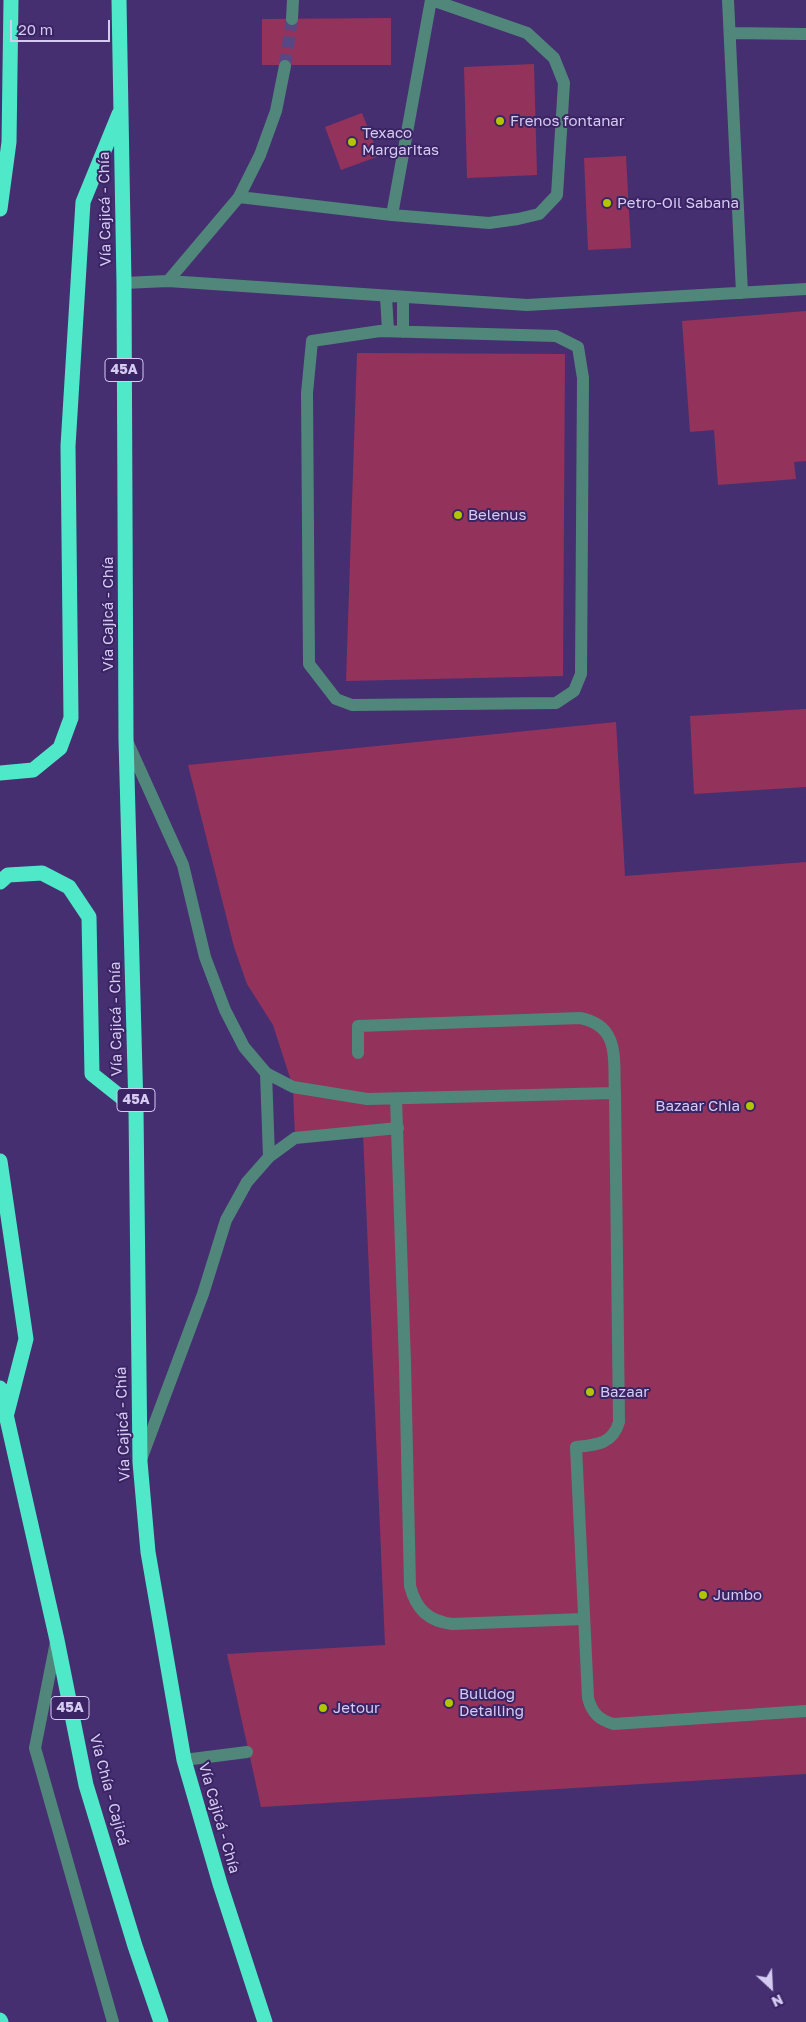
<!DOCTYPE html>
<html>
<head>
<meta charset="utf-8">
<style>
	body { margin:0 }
	#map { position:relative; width:806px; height:2022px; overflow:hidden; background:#462f70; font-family:"Golos Text",sans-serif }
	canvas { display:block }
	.north { position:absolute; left:746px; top:1962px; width:50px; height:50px; -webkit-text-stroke:4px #3b2464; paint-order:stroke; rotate:155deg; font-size:14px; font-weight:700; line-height:20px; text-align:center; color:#d5cbf2 }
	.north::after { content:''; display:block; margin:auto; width:18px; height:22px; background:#d5cbf2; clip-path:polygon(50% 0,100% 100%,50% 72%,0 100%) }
	.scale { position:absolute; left:10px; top:20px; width:100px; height:22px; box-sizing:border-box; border:2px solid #d5cbf2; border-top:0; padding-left:6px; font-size:15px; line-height:18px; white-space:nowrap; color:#d5cbf2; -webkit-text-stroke:4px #3b2464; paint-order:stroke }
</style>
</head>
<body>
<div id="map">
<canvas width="806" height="2022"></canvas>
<div class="north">N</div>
<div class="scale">20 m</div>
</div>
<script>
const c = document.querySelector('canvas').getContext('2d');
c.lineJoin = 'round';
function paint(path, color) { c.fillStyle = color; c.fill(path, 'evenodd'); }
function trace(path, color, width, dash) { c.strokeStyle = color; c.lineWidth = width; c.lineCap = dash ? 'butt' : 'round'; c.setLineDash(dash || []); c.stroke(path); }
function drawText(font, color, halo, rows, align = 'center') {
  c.font = font + ' "Golos Text",sans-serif'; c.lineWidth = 4; c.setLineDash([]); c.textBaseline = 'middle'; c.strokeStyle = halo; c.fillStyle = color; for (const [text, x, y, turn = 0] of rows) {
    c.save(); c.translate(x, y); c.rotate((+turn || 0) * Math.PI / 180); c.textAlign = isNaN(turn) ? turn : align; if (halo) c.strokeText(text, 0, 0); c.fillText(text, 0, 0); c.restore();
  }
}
const building = new Path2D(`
	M391 18V65H262V19Z
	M534 64 537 175 467 178 464 67Z
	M362 113 379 156 341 170 325 127Z
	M626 156 631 248 588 250 584 158Z
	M806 311V461L794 462 796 479 718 485 714 430 690 432 682 321Z
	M357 353 565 354 563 676 346 681Z
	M806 709V787L694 794 690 716Z
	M616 722 625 876 806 862V1774L261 1807 227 1654 385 1645 363 1133 295 1138 293 1087 273 1025 247 984 234 947 188 765Z`);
const minorTunnel = new Path2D(`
	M285 66 292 19`);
const minor = new Path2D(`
	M728 0 742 293
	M292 19 293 0
	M730 33 806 34
	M239 197 392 215 489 223 518 219 539 214 557 195 564 83 554 58 527 33 432 0
	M392 215 431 0
	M168 281 239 197 260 155 276 111 285 66
	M124 283 168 281 527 305 806 289
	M386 296 388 331
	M403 297V332
	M380 331 556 336 578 347 583 378 581 674 574 691 556 703 352 705 336 699 309 664 307 393 312 341Z
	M127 741 183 865 205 957 225 1010 244 1047 266 1073 269 1157 247 1182 226 1220 203 1294 142 1457
	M358 1053V1026L580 1018C621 1026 613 1060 615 1093L619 1422C613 1444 596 1445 576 1447L588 1698C592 1713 599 1720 614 1724L806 1711
	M266 1073 293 1087 367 1099 615 1093
	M396 1099 405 1364 410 1586C416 1609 428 1621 452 1624L583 1619
	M269 1157 295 1138 398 1128
	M56 1642 35 1748 113 2022
	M184 1760 247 1752`);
const highway = new Path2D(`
	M119 0 124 283 126 739 136 1109 140 1462 148 1552 184 1760 220 1884 265 2022
	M0 209 9 142 11 0
	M0 773 33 770 60 748 71 718 68 446 83 202 119 114
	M0 882 8 875 42 873 69 887 89 917 92 1074 136 1109
	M0 1161 26 1339 7 1413
	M0 1388 57 1640 86 1785 135 1946 161 2022
	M0 2020 1 2022`);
const markers = [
	[500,121,5,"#b1c500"],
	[352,142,5,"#b1c500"],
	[607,203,5,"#b1c500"],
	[458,515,5,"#b1c500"],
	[750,1106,5,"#b1c500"],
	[590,1392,5,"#b1c500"],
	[703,1595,5,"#b1c500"],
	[449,1703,5,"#b1c500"],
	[323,1708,5,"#b1c500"]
];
const shields = [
	[124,370,38],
	[136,1100,38],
	[70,1708,38]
];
const shieldNames = [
	["45A",124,370],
	["45A",136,1100],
	["45A",70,1708]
];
const poiNames = [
	["Frenos fontanar",510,121],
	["Texaco",362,133],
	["Margaritas",362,150],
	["Petro-Oil Sabana",617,203],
	["Belenus",468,515],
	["Bazaar Chia",740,1106,"right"],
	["Bazaar",600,1392],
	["Jumbo",713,1595],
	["Bulldog",459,1694],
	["Detailing",459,1711],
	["Jetour",333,1708]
];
const streetNames = [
	["Vía Cajicá - Chía",105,209,-91],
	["Vía Cajicá - Chía",108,614,-90],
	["Vía Cajicá - Chía",116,1019,-91],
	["Vía Cajicá - Chía",123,1424,-92],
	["Vía Chía - Cajicá",109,1790,75],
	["Vía Cajicá - Chía",219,1818,74]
];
paint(building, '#93335c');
trace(minorTunnel, '#5b4684', 12, [12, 6]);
trace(minor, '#51877a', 12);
trace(highway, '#4fe9ca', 15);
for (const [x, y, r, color] of markers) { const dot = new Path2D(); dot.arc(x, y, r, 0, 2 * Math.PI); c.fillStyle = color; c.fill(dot); trace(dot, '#3b2464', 2); }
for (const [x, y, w] of shields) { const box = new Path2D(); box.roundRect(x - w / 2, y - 11.5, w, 23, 4); c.fillStyle = '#3b2464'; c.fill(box); trace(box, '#d5cbf2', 1); }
drawText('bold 14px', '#d5cbf2', null, shieldNames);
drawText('15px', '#d5cbf2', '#3b2464', poiNames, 'left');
drawText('15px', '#d5cbf2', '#3b2464', streetNames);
</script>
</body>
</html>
